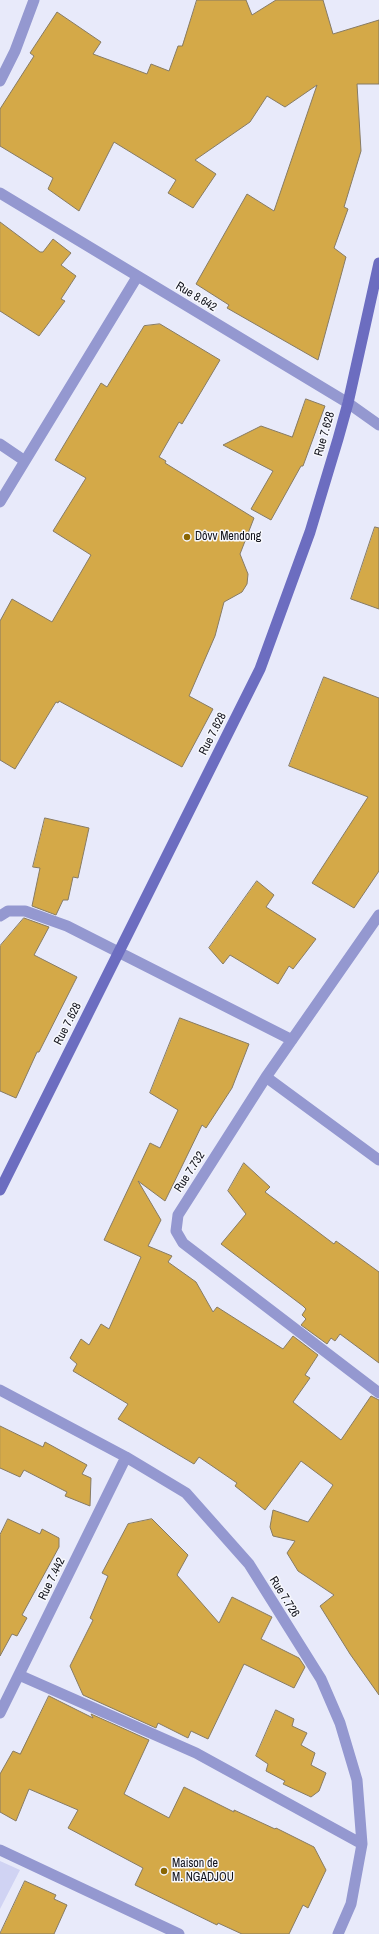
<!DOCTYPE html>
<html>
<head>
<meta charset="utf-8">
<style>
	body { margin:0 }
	canvas { display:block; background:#e8eafa }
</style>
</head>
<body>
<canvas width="379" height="1934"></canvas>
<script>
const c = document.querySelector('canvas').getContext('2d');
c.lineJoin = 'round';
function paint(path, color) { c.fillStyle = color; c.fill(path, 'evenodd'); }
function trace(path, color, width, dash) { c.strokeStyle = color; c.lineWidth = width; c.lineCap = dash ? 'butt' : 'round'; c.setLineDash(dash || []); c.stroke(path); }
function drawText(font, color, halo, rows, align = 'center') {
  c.font = font + ' "Archivo Narrow",sans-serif'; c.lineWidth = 3; c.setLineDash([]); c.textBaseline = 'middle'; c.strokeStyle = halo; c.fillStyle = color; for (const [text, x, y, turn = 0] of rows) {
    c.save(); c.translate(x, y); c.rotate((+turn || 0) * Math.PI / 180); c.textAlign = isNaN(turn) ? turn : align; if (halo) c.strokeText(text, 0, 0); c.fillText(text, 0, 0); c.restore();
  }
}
const green = new Path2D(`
	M0 1861 20 1870 0 1909Z`);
const building = new Path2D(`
	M197 0H246L252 15 276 0H323L333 34 379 20V84H357L361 151 344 207 348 209 334 248 346 257 318 360 227 308 229 305 196 284 247 194 274 211 317 85 285 107 267 96 250 122 195 160 216 174 193 208 168 193 176 180 114 142 79 211 48 189 53 178 0 146V109L34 56 30 53 57 12 101 42 93 54 147 74 151 64 169 71 178 46H182Z
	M0 222 40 252H43L53 239 71 253 61 265 76 276 61 299 65 301 39 336 0 311Z
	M160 324 220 360 182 424 179 422 159 457 166 461 165 463 254 518 240 554 248 574 247 584 242 592 224 602 215 636 189 696 213 709 182 767 59 701 58 703 56 702 15 769 0 760V621L12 599 52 622 91 555 53 531 86 478 55 460 101 383 107 387 144 326Z
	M306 399 325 406 303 466H301L271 520 251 509 273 471 223 445 261 426 292 437Z
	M375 527 379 528V609L351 599Z
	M324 677 379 698V871L354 908 312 883 368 797 289 766Z
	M45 818 89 828 78 878 73 877 68 900H63L56 915 32 906 40 868 33 867Z
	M257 881 274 895 266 907 316 939 293 969 289 966 278 984 230 955 223 964 209 948Z
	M24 918 49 927 34 955 77 977 39 1052H37L16 1098 0 1091V946Z
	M180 1018 249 1044 232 1088 206 1128 202 1125 165 1201 138 1181 161 1220 148 1246 172 1256 168 1262 196 1282 213 1312 217 1307 283 1349 293 1336 318 1355 305 1375 310 1378 293 1402 341 1440 371 1396 379 1400V1695L350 1654 320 1606 334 1595 298 1571 287 1553 295 1541 273 1536 270 1527 273 1510 308 1522 333 1485 301 1461 265 1510 235 1486 237 1483 199 1457 194 1464 118 1419 128 1404 73 1371 77 1364 70 1358 81 1339 89 1345 101 1324 109 1329 141 1257 104 1240 150 1143 160 1148 178 1110 150 1093Z
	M244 1163 270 1187 265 1192 334 1244 336 1241 379 1272V1363L340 1334 335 1341 331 1338 327 1344 301 1325 306 1319 302 1315 306 1309 303 1306 221 1244 246 1214 228 1191Z
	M0 1426 43 1447 45 1442 87 1465 82 1474 91 1478 90 1506 65 1496 67 1492 24 1470 20 1477 0 1468Z
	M8 1519 40 1534 42 1529 59 1538V1547L22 1615 27 1618 17 1636 12 1634 0 1656V1535Z
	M152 1519 188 1555 177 1575 219 1623 232 1597 272 1617 261 1639 299 1658 305 1667 294 1688 244 1664 208 1739 191 1731 188 1738 158 1723 156 1728 83 1695 70 1666 93 1620 90 1618 108 1576 102 1573 128 1524Z
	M49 1696 93 1718 91 1714 149 1740 124 1794 169 1818 184 1787 234 1812V1810L275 1829 276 1828 314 1847 326 1870 308 1908 303 1905 289 1934H242L218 1923 217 1925 135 1885 143 1868 68 1828 78 1810 29 1789 16 1821 0 1812V1774L13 1751 20 1754Z
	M276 1710 294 1719 292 1726 307 1733 301 1745 315 1753 311 1765 326 1773 319 1791 311 1797 283 1784 285 1781 266 1771 268 1764 256 1756Z
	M25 1881 56 1895 54 1899 67 1905 54 1934H0Z`);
const minor = new Path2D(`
	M0 81 15 51 34 0
	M0 193 348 403 379 425
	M0 444 25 461
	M0 502 137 277
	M379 915 266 1077 178 1215 176 1231 183 1243 379 1393
	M0 916 8 911H25L67 926 292 1040
	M266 1077 379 1160
	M0 1390 126 1457 186 1493 249 1564 321 1679 340 1723 357 1780 362 1844 351 1904 338 1934
	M19 1675 196 1753 362 1844
	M0 1713 126 1457
	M0 1850 179 1934`);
const secondary = new Path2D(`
	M0 1190 260 669 310 532 338 439 348 403 379 263`);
const markers = [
	[187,537,4,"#8a6604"],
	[164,1871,4,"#8a6604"]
];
const streetNames = [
	["Rue 8.642",196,297,31],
	["Rue 7.628",325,434,-74],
	["Rue 7.628",213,734,-63],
	["Rue 7.628",68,1024,-63],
	["Rue 7.732",190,1172,-57],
	["Rue 7.442",52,1579,-64],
	["Rue 7.726",284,1597,58]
];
const poiNames = [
	["Dôvv Mendong",195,537],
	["Maison de",172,1864],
	["M. NGADJOU",172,1878]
];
paint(green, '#d0d3f3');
paint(building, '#d4a948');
trace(building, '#877b63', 1);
trace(minor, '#9498d0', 11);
trace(secondary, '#6c6dc0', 11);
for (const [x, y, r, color] of markers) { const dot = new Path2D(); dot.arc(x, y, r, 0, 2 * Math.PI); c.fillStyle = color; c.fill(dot); trace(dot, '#f7f8fd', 1.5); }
drawText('12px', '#11121b', '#f7f8fd', streetNames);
drawText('12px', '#11121b', '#f7f8fd', poiNames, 'left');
</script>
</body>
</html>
